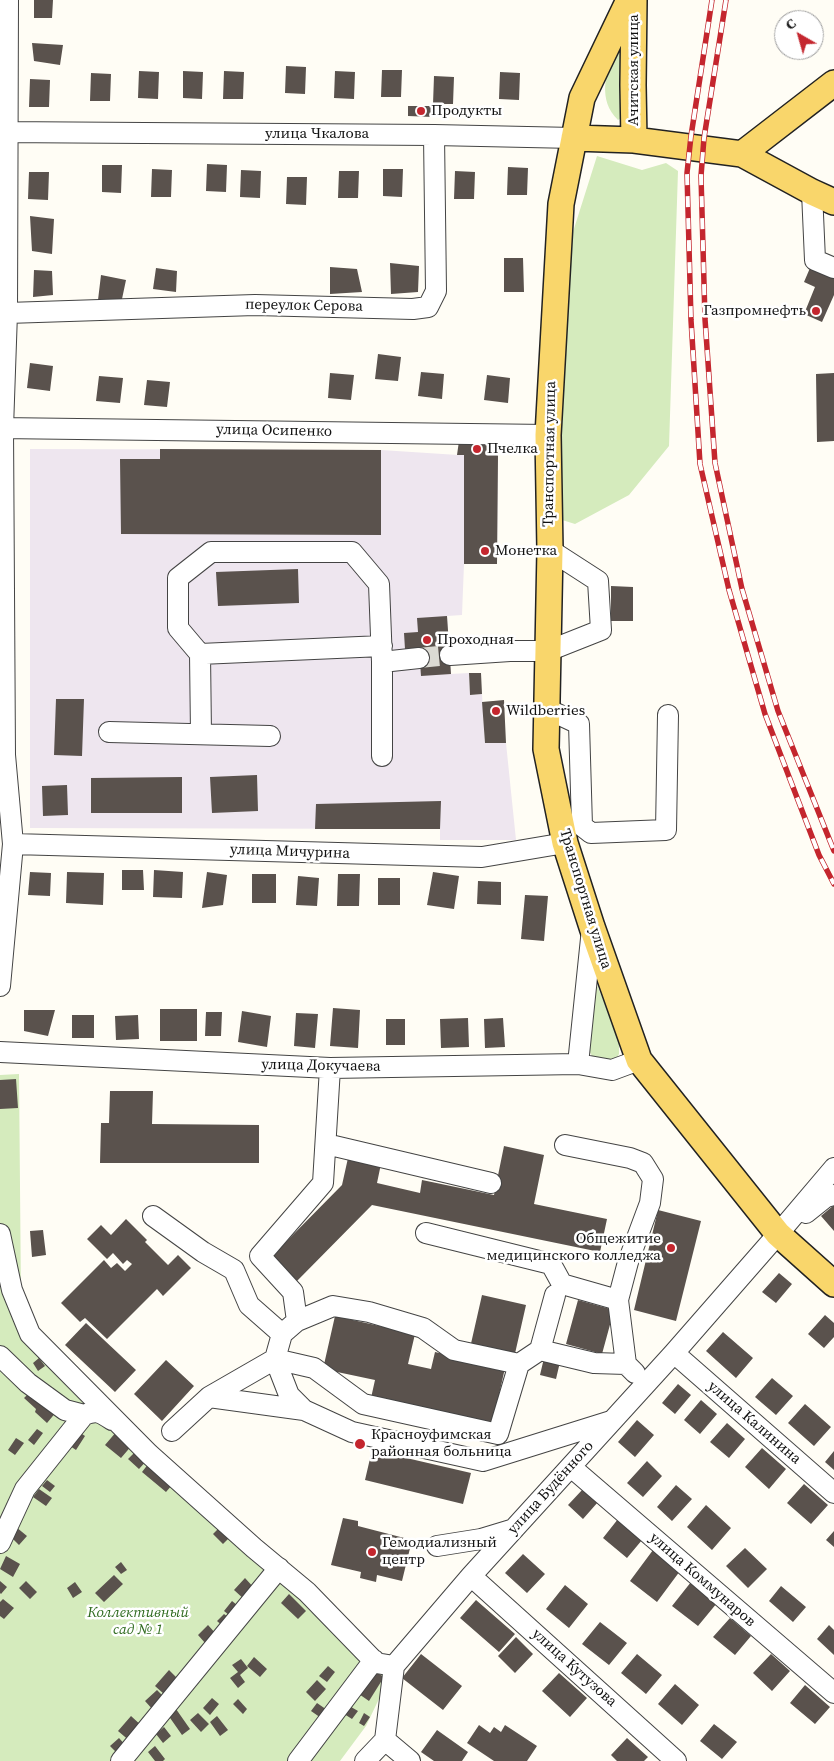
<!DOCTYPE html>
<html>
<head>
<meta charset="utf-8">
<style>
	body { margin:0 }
	#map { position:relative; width:834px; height:1761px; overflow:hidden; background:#fffdf5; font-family:"Source Serif 4",serif }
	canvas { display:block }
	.north { position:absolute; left:774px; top:10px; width:50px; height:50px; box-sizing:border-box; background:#fff; border:1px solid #a0a0a0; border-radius:50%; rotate:322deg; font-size:14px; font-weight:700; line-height:20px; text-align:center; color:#111 }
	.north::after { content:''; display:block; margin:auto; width:18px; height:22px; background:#c4262e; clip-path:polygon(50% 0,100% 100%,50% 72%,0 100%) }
</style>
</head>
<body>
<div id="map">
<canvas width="834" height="1761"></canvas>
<div class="north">С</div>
</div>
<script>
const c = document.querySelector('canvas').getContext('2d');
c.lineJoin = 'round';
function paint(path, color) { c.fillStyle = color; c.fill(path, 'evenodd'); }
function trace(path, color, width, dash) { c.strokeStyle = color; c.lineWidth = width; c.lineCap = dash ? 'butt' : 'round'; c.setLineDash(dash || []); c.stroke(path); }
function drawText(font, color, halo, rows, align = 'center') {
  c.font = font + ' "Source Serif 4",serif'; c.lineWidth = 5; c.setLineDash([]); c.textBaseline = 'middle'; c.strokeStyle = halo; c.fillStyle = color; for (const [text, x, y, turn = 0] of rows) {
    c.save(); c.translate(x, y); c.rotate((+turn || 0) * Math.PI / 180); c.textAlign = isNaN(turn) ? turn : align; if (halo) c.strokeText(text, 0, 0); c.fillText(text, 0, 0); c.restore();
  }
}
const industrial = new Path2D(`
	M30 449 381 450 458 455 498 456 497 564H464L462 615 447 616 451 674 469 673 470 695 482 694 485 743H506L516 840H440V829L30 828Z`);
const green = new Path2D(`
	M624 41 623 117 618 120C597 99 607 75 612 49Z
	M597 156 642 170 666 163 678 171 669 446 629 495 575 524 559 519 566 254Z
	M594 978 619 1038V1054L615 1061 594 1059 589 1051V1040Z
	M19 1074 21 1299 38 1338 388 1680 366 1726 340 1761H0V1075Z`);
const building = new Path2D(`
	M34 0H53L52 18H34Z
	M32 43 63 45 60 65 34 61Z
	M286 66 306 67 305 94 285 93Z
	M382 70H402L401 97H381Z
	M139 71 159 72 158 99 138 98Z
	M183 71 203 72 202 99 183 98Z
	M224 71 244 72 243 99H223Z
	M335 71 355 72 354 99 334 98Z
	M500 72 520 73 519 100 499 99Z
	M91 73 111 74 110 101H90Z
	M434 76 454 77 453 104H433Z
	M30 79 50 80 49 107H29Z
	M408 106H433V117L408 116Z
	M207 164 227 165 226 192 206 191Z
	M102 165H122L121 193 102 192Z
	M508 167 528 168 527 195H507Z
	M152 169 172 170 171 197H151Z
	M383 169H403L402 197 383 196Z
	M241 170 261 171 260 198 240 197Z
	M339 171H359L358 198H338Z
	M455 171 475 172 474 199H454Z
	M29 172H49L48 200 28 199Z
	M287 177H307L306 205 286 204Z
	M30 216 54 219 52 254 32 251Z
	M504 258H523L524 292H504Z
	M390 263 419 266 418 292 391 294Z
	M330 267 357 269 362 292 330 294Z
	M156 268 177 271 176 292 153 289Z
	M810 268 834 277V295L822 322 804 314 815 287 804 282Z
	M34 270 52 271 53 295 33 297Z
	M101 275 126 280 122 299 98 300Z
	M378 354 401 357 398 381 375 379Z
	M30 363 53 366 50 391 27 388Z
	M421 372 444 374 442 399 418 396Z
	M330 373 354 375 351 400 328 398Z
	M834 373V441L817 442 816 374Z
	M487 375 510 378 508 403 484 400Z
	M99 376 123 378 120 403 96 401Z
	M147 380 170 382 167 407 144 405Z
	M459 441 494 442 498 456 497 564H464V455H457Z
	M160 449 381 450V535L121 534 120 459H160Z
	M298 569 299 603 218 606 216 572Z
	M611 586 633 587V621H611Z
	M447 616 451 674 421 676 419 648 405 649 404 633 418 632 417 618Z
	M469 673H481L482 694 470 695Z
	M56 699H84L82 756 54 755Z
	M504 700 506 743H485L482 702Z
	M257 775 258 811 212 813 210 777Z
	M182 777V813H91V778Z
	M67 785 68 815 43 816 42 786Z
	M441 801 440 829H315L316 804Z
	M122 870H143L144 890H122Z
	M154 870 183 872 182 898 153 897Z
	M30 872 51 873 50 896 28 895Z
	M67 872 104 873 103 905 66 903Z
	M207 872 227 875 223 905 202 908Z
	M433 872 459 876 454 909 427 905Z
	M252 874H276V903H252Z
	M338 874H360L359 906H337Z
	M298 876 319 878 317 906 296 905Z
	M378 878H400V905H378Z
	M478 881 501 882V905L477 904Z
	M525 895 548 896 544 941 521 939Z
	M333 1008 360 1010 358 1048 330 1046Z
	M160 1009H197V1041H160Z
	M24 1010H55L48 1036 24 1031Z
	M242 1011 271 1016 267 1047 238 1042Z
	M206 1012H222L221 1036H205Z
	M296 1013 318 1014 315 1048 294 1046Z
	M72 1015H94V1038H72Z
	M138 1015 139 1039 116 1040 115 1016Z
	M468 1018 469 1047 441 1048 440 1019Z
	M503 1018 505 1047 485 1048 484 1019Z
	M386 1019H405V1045H386Z
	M16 1079 18 1108 0 1109V1080Z
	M110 1091H153L152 1124 259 1125V1163H100L101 1123H109Z
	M504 1146 544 1155 534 1204 607 1219 600 1252 372 1205 297 1281 272 1256 342 1185 348 1158 382 1159 377 1183 420 1193 422 1180 494 1195Z
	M834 1205V1231L821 1216Z
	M658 1210 701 1221 676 1321 634 1310Z
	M126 1219 147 1240 145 1242 168 1265 178 1255 191 1268 163 1296 157 1289 107 1339 85 1318 80 1322 61 1303 104 1260 111 1268 117 1263 125 1271 132 1264 127 1260 123 1264 113 1253 107 1259 87 1239 101 1225 111 1235Z
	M43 1230 46 1255 32 1257 30 1231Z
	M779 1273 792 1284 776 1303 762 1292Z
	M482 1295 526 1305 514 1358 505 1368 492 1426 371 1398 375 1380 323 1369 335 1316 415 1334 408 1364 431 1369 435 1352 484 1363 470 1348Z
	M578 1300 614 1310 602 1354 566 1344Z
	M825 1315 834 1323V1337L824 1348 808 1334Z
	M86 1323 136 1370 115 1392 65 1345Z
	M723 1332 753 1358 736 1378 706 1351Z
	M39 1358 45 1366 38 1371 33 1363Z
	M544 1358 560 1362 556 1379 540 1375Z
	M166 1360 194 1386 162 1421 134 1394Z
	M772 1378 793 1396 776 1415 755 1397Z
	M678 1384 691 1395 675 1414 662 1403Z
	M31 1391 57 1411 47 1423 35 1412 36 1409 24 1398Z
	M701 1400 717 1414 700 1434 684 1420Z
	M805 1404 831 1427 814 1446 788 1423Z
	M637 1420 654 1435 635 1457 618 1442Z
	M727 1423 745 1439 729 1458 710 1442Z
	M37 1429 43 1433 34 1445 28 1440Z
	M117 1431 133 1444 121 1458 105 1445Z
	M79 1432 85 1436 76 1450 70 1446Z
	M16 1438 24 1443 15 1455 8 1450Z
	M762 1448 786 1469 769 1489 745 1467Z
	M138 1449 148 1459 139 1469 128 1459Z
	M372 1450 471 1473 463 1504 365 1480Z
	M834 1451V1470L825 1462Z
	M647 1461 662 1476 643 1497 627 1483Z
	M149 1463 172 1485 166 1492 142 1472Z
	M47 1480 55 1486 50 1492 42 1486Z
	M804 1484 828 1505 811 1524 787 1503Z
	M676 1485 692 1499 672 1521 657 1507Z
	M39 1489 52 1498 46 1506 33 1497Z
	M583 1489 598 1502 583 1519 568 1505Z
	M706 1505 731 1528 712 1550 687 1527Z
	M343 1518 358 1521V1526L412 1540 402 1581 377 1575 376 1582 360 1578 361 1572 331 1565Z
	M618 1519 642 1540 627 1558 603 1538Z
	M221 1526 231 1536 223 1544 213 1534Z
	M16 1527 27 1536 19 1545 9 1535Z
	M834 1531V1547L826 1540Z
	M745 1548 767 1569 748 1588 726 1566Z
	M653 1550 680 1571 657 1602 630 1581Z
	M523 1554 545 1574 527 1593 505 1573Z
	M6 1556 20 1564 13 1577 0 1569Z
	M121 1562 127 1570 121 1574 115 1567Z
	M114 1575 123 1584 104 1602 95 1593Z
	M245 1578 255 1589 245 1600 234 1590Z
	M0 1581 7 1587 1 1594 0 1593Z
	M26 1581 37 1592 30 1599 19 1588Z
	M75 1582 82 1592 73 1598 67 1588Z
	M691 1582 717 1603 698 1626 672 1606Z
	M565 1585 588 1604 569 1628 546 1609Z
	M781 1586 806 1607 793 1622 769 1601Z
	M289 1594 306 1611 298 1619 281 1603Z
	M3 1599 14 1608 4 1619 0 1616V1602Z
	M476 1600 515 1634 499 1652 460 1618Z
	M232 1601 242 1609 234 1619 224 1611Z
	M224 1614 233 1621 226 1629 217 1621Z
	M730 1618 751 1636 735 1655 713 1637Z
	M600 1622 627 1643 609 1665 582 1644Z
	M208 1625 217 1635 206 1644 198 1635Z
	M829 1625 834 1630V1655L817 1639Z
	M516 1637 533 1654 515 1673 498 1656Z
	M421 1654 462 1686 443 1710 402 1678Z
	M637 1654 662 1675 646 1694 621 1673Z
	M771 1654 790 1671 772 1691 753 1673Z
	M254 1657 267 1669 260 1677 247 1666Z
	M241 1659 248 1668 240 1675 245 1682 238 1688 230 1678 238 1672 232 1665Z
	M328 1666 335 1672 327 1682 319 1676Z
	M371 1669 384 1677 369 1701 356 1692Z
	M169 1670 178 1679 164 1694 155 1686Z
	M559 1673 587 1698 570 1717 542 1691Z
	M317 1680 326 1689 315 1701 306 1692Z
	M675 1684 699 1705 682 1725 658 1704Z
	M805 1685 830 1707 815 1724 790 1703Z
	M157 1690 166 1699 154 1711 145 1701Z
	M212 1698 219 1704 210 1715 203 1708Z
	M238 1699 247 1709 243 1714 233 1704Z
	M317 1703 330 1712 324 1720 311 1711Z
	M346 1704 358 1711 352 1719 341 1712Z
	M176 1709 190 1729 182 1735 168 1715Z
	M198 1713 209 1724 201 1732 190 1720Z
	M364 1713 370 1717 364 1726 359 1723Z
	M131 1716 143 1727 131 1742 118 1731Z
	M217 1716 228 1730 220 1736 210 1722Z
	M714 1724 737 1742 722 1759 700 1741Z
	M479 1725 490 1733 494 1727 501 1732 505 1725 537 1746 527 1761H494L467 1743Z
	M164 1727 171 1736 163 1743 156 1734Z
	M437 1730 468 1752 462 1761H434L421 1752Z
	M119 1738 127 1747 119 1755 110 1746Z
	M627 1738 648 1757 644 1761H617L611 1755Z
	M155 1746 165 1759 163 1761H155L148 1752Z`);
const minorTunnel = new Path2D(`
	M419 658 450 655`);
const minor = new Path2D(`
	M0 132 434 135 574 138
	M812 192 815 260 834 268
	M7 313 255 305 413 309 428 307 436 291 434 135
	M0 428 548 435
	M200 654 382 646
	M450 655 510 651H548L601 630 598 581 550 550
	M382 662 419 658
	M547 709 579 724 582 826 591 833 666 830 668 715
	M109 732 270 736
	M201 734 200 654 178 628V578L211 552H352L379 584 382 662V756
	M13 844 482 857 565 843
	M0 986 13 844 5 755 3 428 7 313 8 0
	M0 1052 330 1068 578 1064 612 1070 639 1060
	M578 1064 592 929
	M326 1144 491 1183
	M565 1145 630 1158 643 1163 653 1179 650 1203 628 1262 618 1300 626 1364 635 1373
	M806 1213 826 1197 834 1195
	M153 1216 203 1252 234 1270 249 1305 282 1334
	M426 1233 551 1264 562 1284 618 1300
	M0 1234 12 1290 30 1334 149 1454 254 1548 307 1592 376 1663 394 1666
	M297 1321 293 1292 260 1256 323 1183 330 1068
	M540 1350 555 1295
	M674 1353 834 1493
	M0 1356 28 1383 65 1410 84 1415
	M209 1397 275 1359 314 1368 363 1404 498 1434 519 1364
	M611 1421 483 1461 352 1432 304 1410 289 1395 275 1359 282 1334 297 1321 333 1306 369 1312 423 1328 454 1350 519 1364 540 1350 594 1363 626 1364
	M172 1431 209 1397 304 1410
	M571 1467 834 1693
	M0 1543 25 1489 84 1415C97 1410 100 1412 112 1420
	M437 1546 481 1539 514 1529
	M471 1576 676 1761
	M385 1740 410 1761
	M121 1761 279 1568
	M298 1761 374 1660
	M365 1761 385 1740 394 1666 471 1576 674 1353 778 1234 834 1168`);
const major = new Path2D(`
	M629 0 582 98 561 204 548 435 550 550 546 749 565 843 592 927 639 1060 778 1234 834 1284
	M634 0 633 85 634 140
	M574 138 634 140 742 154 812 192 834 202
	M742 154 834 83`);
const rail = new Path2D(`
	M712 0 691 136 687 173 691 320 700 464 729 590 765 714 819 855 834 884
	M726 0 704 138 701 176 705 319 715 463 742 589 778 711 834 851`);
const markers = [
	[421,111,5,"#c4262e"],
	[816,311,5,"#c4262e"],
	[477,449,5,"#c4262e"],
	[485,551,5,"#c4262e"],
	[427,640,5,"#c4262e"],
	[496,711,5,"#c4262e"],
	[671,1248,5,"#c4262e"],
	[360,1444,6,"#c4262e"],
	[372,1552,5,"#c4262e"]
];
const streetNames = [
	["Ачитская улица",634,70,-90],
	["улица Чкалова",317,134],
	["переулок Серова",304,306,1],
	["улица Осипенко",274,431,1],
	["Транспортная улица",550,454,-89],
	["улица Мичурина",290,852,2],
	["Транспортная улица",585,899,73],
	["улица Докучаева",321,1066,1],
	["улица Калинина",754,1423,41],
	["улица Будённого",551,1488,-48],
	["улица Коммунаров",702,1580,41],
	["улица Кутузова",574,1668,42]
];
const poiNames = [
	["Продукты",431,111],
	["Газпромнефть",806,311,"right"],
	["Пчелка",487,449],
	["Монетка",495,551],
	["Проходная",437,640],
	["Wildberries",506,711],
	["Общежитие",661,1239,"right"],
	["медицинского колледжа",661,1256,"right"],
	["Красноуфимская",371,1435],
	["районная больница",371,1452],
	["Гемодиализный",382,1543],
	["центр",382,1560]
];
const parkNames = [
	["Коллективный",138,1613],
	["сад № 1",138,1630]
];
paint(industrial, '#eee6ef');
paint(green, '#d5ebbd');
paint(building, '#5a524d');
trace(minorTunnel, '#dbdad3', 20, [20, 10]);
trace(minor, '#444', 22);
trace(major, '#222', 28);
trace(minor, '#fff', 20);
trace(major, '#f9d66b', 25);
trace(rail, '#c4262e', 5.5);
trace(rail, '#fff', 4, [11]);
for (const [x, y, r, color] of markers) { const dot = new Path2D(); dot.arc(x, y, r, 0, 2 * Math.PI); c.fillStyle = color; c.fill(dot); trace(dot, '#fff', 2); }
drawText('15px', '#111', '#fff', streetNames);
drawText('15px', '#111', '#fff', poiNames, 'left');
drawText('italic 15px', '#2f6b1f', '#fff', parkNames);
</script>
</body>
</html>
